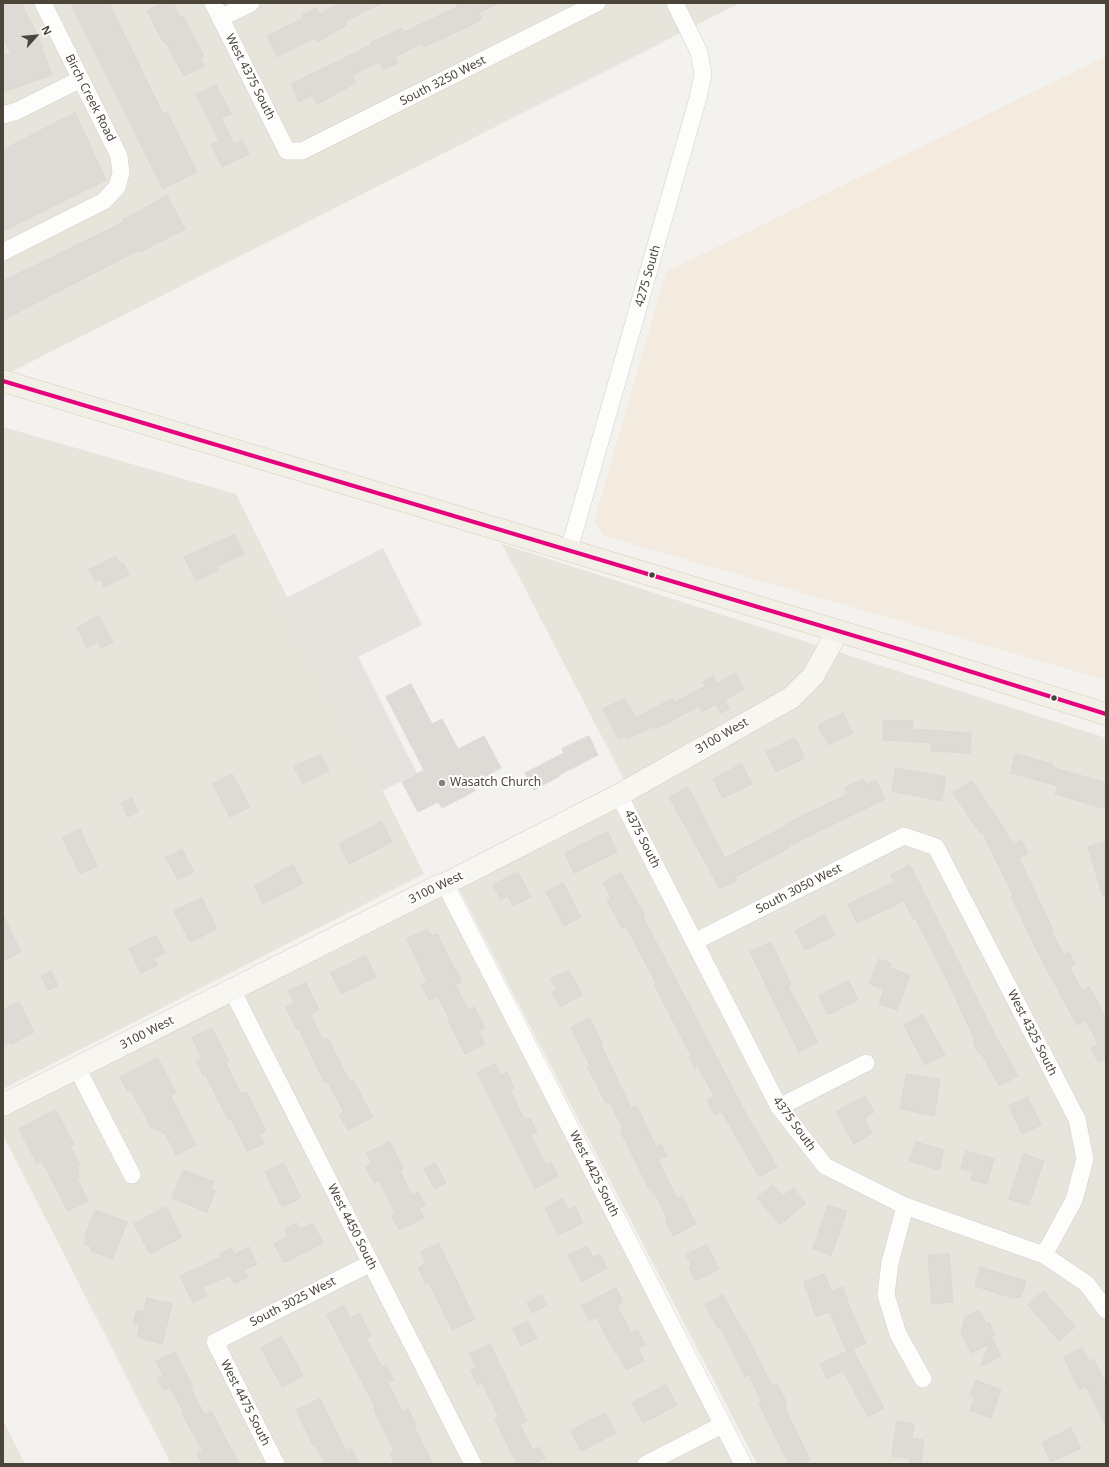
<!DOCTYPE html>
<html>
<head>
<meta charset="utf-8">
<style>
	body { margin:0 }
	#map { position:relative; width:1109px; height:1467px; overflow:hidden; background:#f4f2ee; font-family:"Noto Sans",sans-serif }
	canvas { display:block }
	.frame { position:absolute; inset:0; border:4px solid #4b4439; pointer-events:none }
	.north { position:absolute; left:16px; top:16px; width:40px; height:40px; -webkit-text-stroke:3px #fff; paint-order:stroke; rotate:63deg; font-size:11px; font-weight:700; line-height:16px; text-align:center; color:#4b4439 }
	.north::after { content:''; display:block; margin:auto; width:14px; height:18px; background:#4b4439; clip-path:polygon(50% 0,100% 100%,50% 72%,0 100%) }
</style>
</head>
<body>
<div id="map">
<canvas width="1109" height="1467"></canvas>
<div class="frame"></div>
<div class="north">N</div>
</div>
<script>
const c = document.querySelector('canvas').getContext('2d');
c.lineJoin = 'round';
function paint(path, color) { c.fillStyle = color; c.fill(path, 'evenodd'); }
function trace(path, color, width, dash) { c.strokeStyle = color; c.lineWidth = width; c.lineCap = dash ? 'butt' : 'round'; c.setLineDash(dash || []); c.stroke(path); }
function drawText(font, color, halo, rows, align = 'center') {
  c.font = font + ' "Noto Sans",sans-serif'; c.lineWidth = 4; c.setLineDash([]); c.textBaseline = 'middle'; c.strokeStyle = halo; c.fillStyle = color; for (const [text, x, y, turn = 0] of rows) {
    c.save(); c.translate(x, y); c.rotate((+turn || 0) * Math.PI / 180); c.textAlign = isNaN(turn) ? turn : align; if (halo) c.strokeText(text, 0, 0); c.fillText(text, 0, 0); c.restore();
  }
}
const residential = new Path2D(`
	M3 3H740L7 374 3 373Z
	M3 427 236 494 424 874 3 1089Z
	M502 544 1106 738V1464H757L458 887 633 797Z
	M441 895 738 1464H171L3 1135V1117Z
	M3 1421 25 1464H3Z`);
const commercial = new Path2D(`
	M1106 56V680L604 536 594 521 666 272Z`);
const parking = new Path2D(`
	M383 548 422 625 358 657 417 773 382 791 283 600Z`);
const building = new Path2D(`
	M3 3H21L37 34 52 75 3 92V56L11 53 3 38Z
	M71 3H109L163 114 167 112 197 172 163 189Z
	M163 3H173L180 17 183 16 204 56 200 58 204 66 184 76 165 41 163 42 147 11Z
	M339 3H382L345 21 347 25 317 42 315 38 277 57 267 36 304 18 302 15 316 8 320 14Z
	M455 3H499L479 13 482 19 463 29 424 47 422 43 395 57 398 63 383 70 379 62 352 75 356 83 317 104 312 95 299 102 291 84 371 45 370 43 402 28 404 32 457 7Z
	M216 85 231 114 221 118 234 144 242 140 249 154 222 167 211 144 219 141 196 95Z
	M75 113 106 180 3 231V150Z
	M167 196 185 229 140 252 139 250 3 320V281L124 222 123 220Z
	M235 535 244 554 217 566 219 570 196 581 184 557Z
	M116 556 120 564 123 563 129 575 104 587 100 579 95 582 89 570Z
	M99 616 113 642 101 648 98 642 87 648 77 628Z
	M736 673 744 689 725 700 729 709 721 713 716 704 702 712 699 706 656 729 654 726 627 739 626 736 618 739 603 709 625 698 635 718 673 698 675 702 705 686 703 682 713 676 717 683Z
	M411 684 432 724 442 719 458 749 484 736 501 768 471 784 475 791 442 808 438 802 418 812 402 782 424 770 386 697Z
	M843 713 853 733 829 745 818 726Z
	M884 720 913 721 912 729 971 733 970 753 931 751 932 743 883 740Z
	M589 736 598 755 559 775 560 776 534 790 525 773 564 753 562 749Z
	M795 738 805 758 776 772 766 752Z
	M321 754 329 771 303 784 294 767Z
	M1016 754 1053 764 1052 767 1106 783V809L1055 794 1058 786 1011 773Z
	M742 764 752 784 723 798 713 779Z
	M896 768 946 777 942 801 892 791Z
	M232 774 250 807 230 817 213 784Z
	M863 779 866 785 876 780 885 799 789 846V848L735 877 737 880 720 889 669 797 688 787 725 858 789 824 788 823 848 794 845 788Z
	M972 781 1006 831 1013 845 1021 840 1028 853 1019 858 1053 930 1051 931 1064 955 1069 952 1075 964 1069 967 1082 990 1089 986 1106 1018V1059L1098 1062 1091 1048 1098 1044 1086 1020 1077 1025 1037 951 1011 896 1013 895 982 832 980 833 953 793Z
	M132 798 138 812 128 817 121 803Z
	M382 822 392 842 349 864 339 844Z
	M80 829 97 866 80 874 62 838Z
	M608 832 617 852 574 873 565 853Z
	M1106 842V897H1103L1088 847Z
	M182 849 194 872 178 880 166 858Z
	M293 865 303 883 263 904 254 886Z
	M910 865 993 1031 1018 1076 999 1086 981 1053 979 1054 973 1042 975 1040 948 982 915 918 913 919 904 901 857 923 848 904 894 882 891 875Z
	M518 872 531 897 513 906 508 896 501 900 493 885Z
	M621 873 645 916 643 917 752 1125H753L777 1167 759 1177 722 1112 715 1115 707 1100 714 1096 698 1066 695 1068 689 1057 691 1056 654 984 656 983 626 926 622 928 607 900 611 898 603 883Z
	M563 883 581 917 564 926 546 892Z
	M202 898 217 929 190 942 174 911Z
	M3 915 21 952 3 961Z
	M825 915 835 935 805 950 795 931Z
	M428 929 432 936 437 934 454 968H455L462 982 455 985 468 1010 474 1007 485 1028 479 1031 485 1044 465 1054 448 1020 450 1019 437 996 429 1000 421 985 427 982 407 939Z
	M156 936 165 953 154 958 158 965 141 973 129 949Z
	M771 942 791 984 788 986 818 1042 799 1052 779 1012 750 952Z
	M366 956 376 977 341 994 331 973Z
	M879 959 891 963 890 968 910 975 897 1010 879 1004 885 987 882 989 870 984Z
	M569 970 582 995 560 1007 552 992 557 989 551 979Z
	M51 971 58 986 48 990 41 976Z
	M849 981 858 1000 828 1015 819 996Z
	M306 983 319 1010 310 1015 323 1040 328 1038 350 1082 353 1080 373 1117 348 1130 339 1114 344 1112 327 1081 324 1082 299 1029 297 1030 286 1007 294 1003 288 991Z
	M19 1002 34 1032 11 1044 10 1042 3 1046V1010Z
	M923 1015 945 1055 925 1065 904 1025Z
	M589 1018 603 1044 601 1045 631 1108 637 1106 656 1147 661 1144 667 1156 658 1160 677 1199 682 1196 696 1224 673 1236 665 1220 668 1219 655 1194 654 1195 651 1190 650 1191 620 1130 623 1129 609 1101 606 1103 587 1066 590 1065 571 1028Z
	M212 1028 229 1062 226 1063 241 1094 246 1091 266 1131 259 1134 264 1144 247 1151 231 1119 228 1120 205 1074 203 1075 196 1061 202 1058 192 1038Z
	M158 1058 176 1093 170 1095 196 1145 176 1155 165 1133 163 1134 160 1129 157 1131 154 1126 151 1127 131 1090 128 1092 120 1077Z
	M495 1064 500 1075 507 1072 514 1088 510 1090 525 1120 530 1118 537 1132 531 1135 546 1165 551 1162 558 1176 535 1189 477 1073Z
	M907 1074 940 1080 934 1116 900 1109Z
	M865 1096 874 1112 864 1118 872 1133 854 1144 836 1112Z
	M1028 1097 1041 1125 1022 1134 1009 1106Z
	M56 1110 74 1145 70 1146 80 1164 77 1166 79 1171 77 1172 79 1177 77 1178 88 1201 68 1211 42 1161 37 1164 19 1129Z
	M390 1142 403 1169 400 1171 412 1195 418 1192 425 1205 419 1208 424 1218 399 1230 391 1215 395 1213 379 1181 374 1183 366 1167 372 1164 367 1153Z
	M916 1142 944 1150 939 1170 910 1161Z
	M966 1151 994 1159 987 1184 971 1180 973 1172 961 1169Z
	M1024 1154 1044 1161 1029 1205 1009 1199Z
	M284 1163 301 1198 282 1207 265 1172Z
	M435 1163 446 1183 435 1189 424 1169Z
	M183 1170 214 1182 211 1189 215 1191 207 1212 172 1198Z
	M773 1185 783 1196 793 1188 806 1203 780 1225 757 1198Z
	M563 1199 568 1210 575 1206 583 1223 558 1235 545 1208Z
	M828 1205 847 1211 831 1256 813 1249Z
	M166 1207 182 1237 150 1254 134 1224Z
	M95 1210 127 1222 113 1259 91 1251 92 1247 84 1244 86 1238 85 1237Z
	M297 1223 300 1229 313 1223 323 1243 284 1263 274 1244 288 1236 285 1229Z
	M439 1244 475 1319 452 1330 429 1282 426 1284 418 1268 426 1263 421 1252Z
	M707 1245 719 1269 695 1281 689 1268 692 1266 686 1255Z
	M587 1246 593 1257 600 1254 607 1268 582 1282 568 1256Z
	M249 1247 257 1264 244 1270 248 1277 234 1284 230 1275 203 1287 207 1296 193 1303 180 1276 221 1257 219 1254 232 1248 234 1254Z
	M949 1254 953 1302 932 1304 928 1256Z
	M980 1267 1026 1281 1021 1297 1012 1298 975 1286Z
	M825 1274 831 1291 843 1287 850 1308 866 1343 853 1350 884 1408 868 1417 843 1371 827 1379 820 1364 847 1351 829 1312 816 1317 804 1282Z
	M616 1288 623 1302 617 1306 631 1333 638 1330 645 1345 638 1348 644 1361 626 1370 618 1353 616 1354 596 1317 589 1321 582 1306Z
	M1044 1291 1075 1327 1059 1341 1028 1305Z
	M542 1295 547 1305 532 1313 527 1303Z
	M723 1295 744 1333 745 1332 772 1386 777 1383 787 1404 784 1406 810 1460 802 1464H789L758 1402 761 1401 749 1375 745 1377 720 1327 718 1328 705 1305Z
	M147 1298 172 1304 162 1344 137 1337 140 1325 133 1323 137 1310 144 1312Z
	M344 1306 350 1318 359 1313 371 1336 366 1338 382 1367 386 1365 394 1380 388 1383 402 1411 408 1408 416 1425 414 1426 433 1464H395L390 1454 394 1451 374 1410 376 1409 327 1315Z
	M979 1310 986 1324 989 1322 995 1335 991 1337 1001 1356 981 1366 989 1344 971 1353 961 1331 965 1318Z
	M528 1321 537 1338 521 1346 513 1329Z
	M282 1337 303 1376 282 1387 261 1348Z
	M490 1344 527 1421 520 1425 533 1450 539 1447 545 1458 533 1464H517L495 1419 499 1417 482 1383 478 1385 470 1370 476 1367 470 1354Z
	M1082 1348 1089 1362 1094 1359 1106 1385V1427L1086 1386 1079 1390 1064 1357Z
	M175 1352 193 1386 190 1388 205 1415 211 1411 239 1464H202L197 1453 203 1451 182 1414 184 1413 170 1387 164 1391 157 1378 163 1375 156 1362Z
	M976 1380 1001 1390 991 1418 970 1410 975 1397 970 1395Z
	M666 1385 677 1405 643 1423 632 1403Z
	M320 1399 346 1451 351 1448 359 1464H325L316 1446 314 1447 296 1410Z
	M605 1413 616 1433 581 1451 571 1431Z
	M897 1421 914 1424 912 1438 924 1440 921 1464H909L910 1458 892 1456Z
	M1071 1428 1081 1448 1051 1462 1042 1443Z`);
const street = new Path2D(`
	M213 3 287 151H302L597 3
	M220 18 251 3
	M3 115 17 111 81 79
	M3 252 104 201 117 187 121 173 119 156 43 3
	M569 550 698 98 703 74 699 52 675 3
	M619 795 779 1107 825 1166 905 1206 1044 1255 1087 1284 1106 1310
	M445 884 743 1464
	M694 942 904 836 936 847 1077 1119 1085 1159 1074 1200 1044 1255
	M232 990 473 1464
	M77 1068 132 1175
	M779 1107 866 1063
	M905 1206 890 1263 886 1295 898 1334 923 1379
	M276 1464 215 1342 371 1263
	M646 1464 722 1425`);
const secondary = new Path2D(`
	M3 1105 438 886 445 884 619 795 791 698 813 676 838 631`);
const primary = new Path2D(`
	M3 381 905 651 1106 714`);
const bus1 = new Path2D(`
	M3 381 905 651 1106 714`);
const markers = [
	[652,575,3.5,"#4b4439"],
	[1054,698,3.5,"#4b4439"],
	[442,783,4,"#868178"]
];
const streetNames = [
	["West 4375 South",250,77,63],
	["South 3250 West",443,81,-27],
	["Birch Creek Road",90,98,63],
	["4275 South",648,276,-74],
	["3100 West",722,736,-30],
	["4375 South",642,839,63],
	["3100 West",436,888,-26],
	["South 3050 West",799,889,-27],
	["3100 West",147,1033,-27],
	["West 4325 South",1032,1033,63],
	["4375 South",794,1124,54],
	["West 4425 South",594,1174,63],
	["West 4450 South",352,1227,63],
	["South 3025 West",293,1302,-27],
	["West 4475 South",245,1403,63]
];
const poiNames = [
	["Wasatch Church",450,783]
];
paint(residential, '#e7e4dc');
paint(commercial, '#f3ebdf');
paint(parking, '#e6e3df');
paint(building, '#dedbd6');
trace(building, '#dcd9d4', 1);
trace(street, '#d2d0cb', 18);
trace(secondary, '#d3cfc5', 23);
trace(primary, '#d6cebb', 23);
trace(street, '#fdfdfc', 17);
trace(secondary, '#f7f6f1', 22);
trace(primary, '#f2efe6', 22);
trace(bus1, '#e5007d', 4);
for (const [x, y, r, color] of markers) { const dot = new Path2D(); dot.arc(x, y, r, 0, 2 * Math.PI); c.fillStyle = color; c.fill(dot); trace(dot, '#fff', 1.5); }
drawText('12px', '#4b4439', '#fff', streetNames);
drawText('12px', '#4b4439', '#fff', poiNames, 'left');
</script>
</body>
</html>
